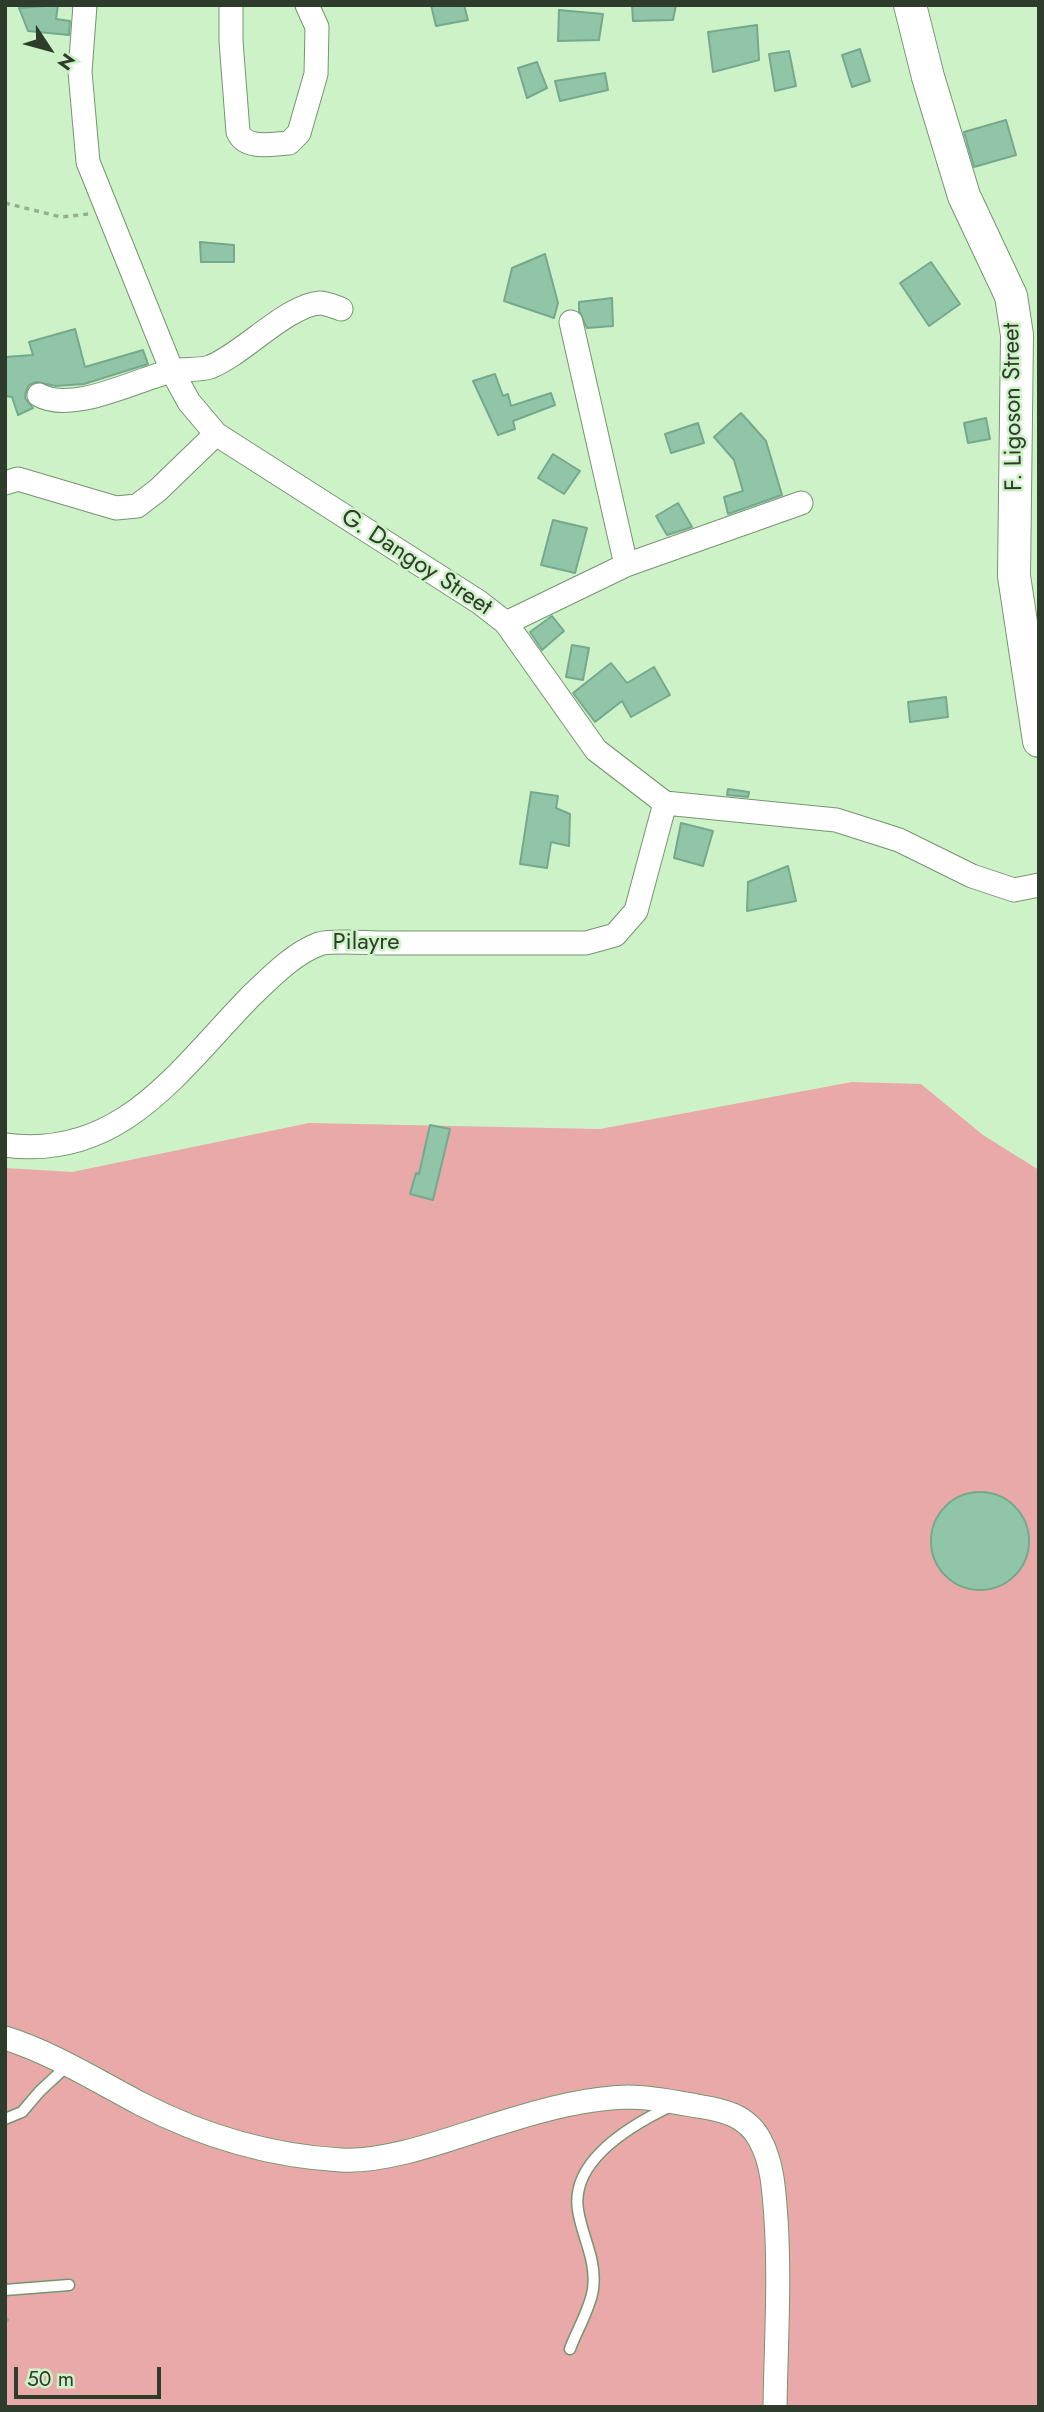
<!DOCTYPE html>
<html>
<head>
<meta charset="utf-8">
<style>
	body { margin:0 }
	#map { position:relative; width:1044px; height:2412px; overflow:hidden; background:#cef2c7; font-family:Jost,sans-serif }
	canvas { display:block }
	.frame { position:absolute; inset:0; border:7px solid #2e3c2b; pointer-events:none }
	.north { position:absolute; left:14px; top:14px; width:70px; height:70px; -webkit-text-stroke:5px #cef2c7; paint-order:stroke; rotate:126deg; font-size:19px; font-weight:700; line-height:28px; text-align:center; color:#2e3c2b }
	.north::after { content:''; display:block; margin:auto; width:24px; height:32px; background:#2e3c2b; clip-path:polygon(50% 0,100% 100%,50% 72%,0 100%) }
	.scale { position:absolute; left:14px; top:2367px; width:147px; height:32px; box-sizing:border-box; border:4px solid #2e3c2b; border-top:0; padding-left:9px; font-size:21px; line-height:24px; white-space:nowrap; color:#2e3c2b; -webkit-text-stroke:5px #cef2c7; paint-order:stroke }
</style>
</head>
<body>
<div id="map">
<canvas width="1044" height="2412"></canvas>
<div class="frame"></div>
<div class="north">N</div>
<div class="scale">50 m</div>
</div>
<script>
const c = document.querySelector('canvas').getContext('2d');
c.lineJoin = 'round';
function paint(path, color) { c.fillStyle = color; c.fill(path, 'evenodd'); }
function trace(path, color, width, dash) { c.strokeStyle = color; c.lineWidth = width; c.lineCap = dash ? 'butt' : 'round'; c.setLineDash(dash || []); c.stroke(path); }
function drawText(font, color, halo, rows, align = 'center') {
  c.font = font + ' Jost,sans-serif'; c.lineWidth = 5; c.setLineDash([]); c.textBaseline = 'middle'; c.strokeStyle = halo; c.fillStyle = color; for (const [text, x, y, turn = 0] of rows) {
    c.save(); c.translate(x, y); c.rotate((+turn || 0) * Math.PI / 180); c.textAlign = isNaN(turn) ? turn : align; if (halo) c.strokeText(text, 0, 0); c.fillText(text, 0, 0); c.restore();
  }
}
const green = new Path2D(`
	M852 1082 921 1084 983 1135 1039 1170V2407H5V1168L72 1172 309 1123 600 1129Z`);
const building = new Path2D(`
	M58 5 56 19 70 21 69 35 28 31 19 8Z
	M431 5H464L468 20 436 26Z
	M632 5H676L673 20 633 21Z
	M559 10 603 14 599 40 558 41Z
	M757 25 759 60 713 72 708 32Z
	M860 49 870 81 852 87 842 55Z
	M789 51 796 86 775 91 769 54Z
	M537 62 547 88 527 98 518 68Z
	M605 73 608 90 560 101 555 81Z
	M1006 120 1016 155 974 167 964 132Z
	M200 242 234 245V262H201Z
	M545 254 558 303 554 318 504 301 512 268Z
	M931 262 960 304 929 326 900 283Z
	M612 298 613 326 587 328 579 311V302Z
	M75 329 85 367 143 350 148 364 84 384 56 386 36 382 29 385 26 391 25 398 33 408 18 415 12 397 5 396V357L33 355 29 342Z
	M495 374 503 396 508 394 511 406 551 393 555 405 513 421 515 429 498 435 473 381Z
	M741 413 766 441 782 495 728 514 724 497 743 491 734 460 714 437Z
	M986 418 990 439 968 443 964 423Z
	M698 423 704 443 671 453 665 434Z
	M553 454 580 471 564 494 538 478Z
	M678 503 692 527 667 535 656 516Z
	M553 520 587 528 575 573 541 565Z
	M552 616 564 631 542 650 530 632Z
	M572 645 589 648 583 680 566 677Z
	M611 663 627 683 654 667 670 695 631 717 622 701 595 722 573 693Z
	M946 697 948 717 910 722 908 702Z
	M728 789 749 792 748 797 727 795Z
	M531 792 558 796 556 808 570 814 569 846 551 842 547 868 520 864Z
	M681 823 713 831 703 866 674 858Z
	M788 866 796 901 747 911 748 882Z
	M430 1125 450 1129 433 1200 410 1194 416 1173 419 1174Z
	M931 1541a49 49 0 1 1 98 0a49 49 0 1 1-98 0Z`);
const path = new Path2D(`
	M5 203 61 217 89 214
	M5 2318 12 2323`);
const lane = new Path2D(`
	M5 2119 22 2112 40 2091 68 2065
	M5 2290 69 2285
	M570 2349C576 2332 591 2307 593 2289 597 2260 582 2237 578 2210 570 2159 635 2123 673 2105`);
const street = new Path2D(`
	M85 5 80 72 88 162 172 371 189 402 216 434 479 602 506 623 596 750 665 803 836 820 899 840 972 876 1014 890 1039 885
	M231 5V41L238 132C246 150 271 144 289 143L299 133 316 74 317 27 307 5
	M571 322 626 565
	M39 395C73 414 137 379 172 371 184 368 198 371 210 367 242 355 287 305 320 303 326 303 335 307 341 309
	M5 483 18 479 116 508 137 506 158 490 216 434
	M506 623 626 565 801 503
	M5 1145C122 1161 180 1068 252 995 272 976 293 954 319 944 332 940 368 943 383 943 451 943 518 943 586 943L615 935 636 911 665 803
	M5 2038C53 2053 97 2081 141 2104 203 2136 270 2156 341 2160 391 2163 459 2135 507 2121 546 2109 587 2098 628 2097 651 2097 675 2102 697 2106 723 2110 747 2115 760 2140 773 2164 774 2192 776 2219 780 2281 776 2344 775 2407`);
const secondary = new Path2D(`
	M910 5 928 77 964 196 1011 296 1017 335 1014 576 1039 741`);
const streetNames = [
	["F. Ligoson Street",1014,407,-91],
	["G. Dangoy Street",416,563,33],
	["Pilayre",366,943]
];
paint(green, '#e9a9a8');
paint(building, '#90c5a8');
trace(building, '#75a98d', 2);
trace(lane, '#74956e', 13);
trace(street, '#74956e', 25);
trace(secondary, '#74956e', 34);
trace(path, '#94b08e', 3.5, [5, 5]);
trace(lane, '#fff', 10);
trace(street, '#fff', 23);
trace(secondary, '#fff', 32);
drawText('24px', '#2e3c2b', '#cef2c7', streetNames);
</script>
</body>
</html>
